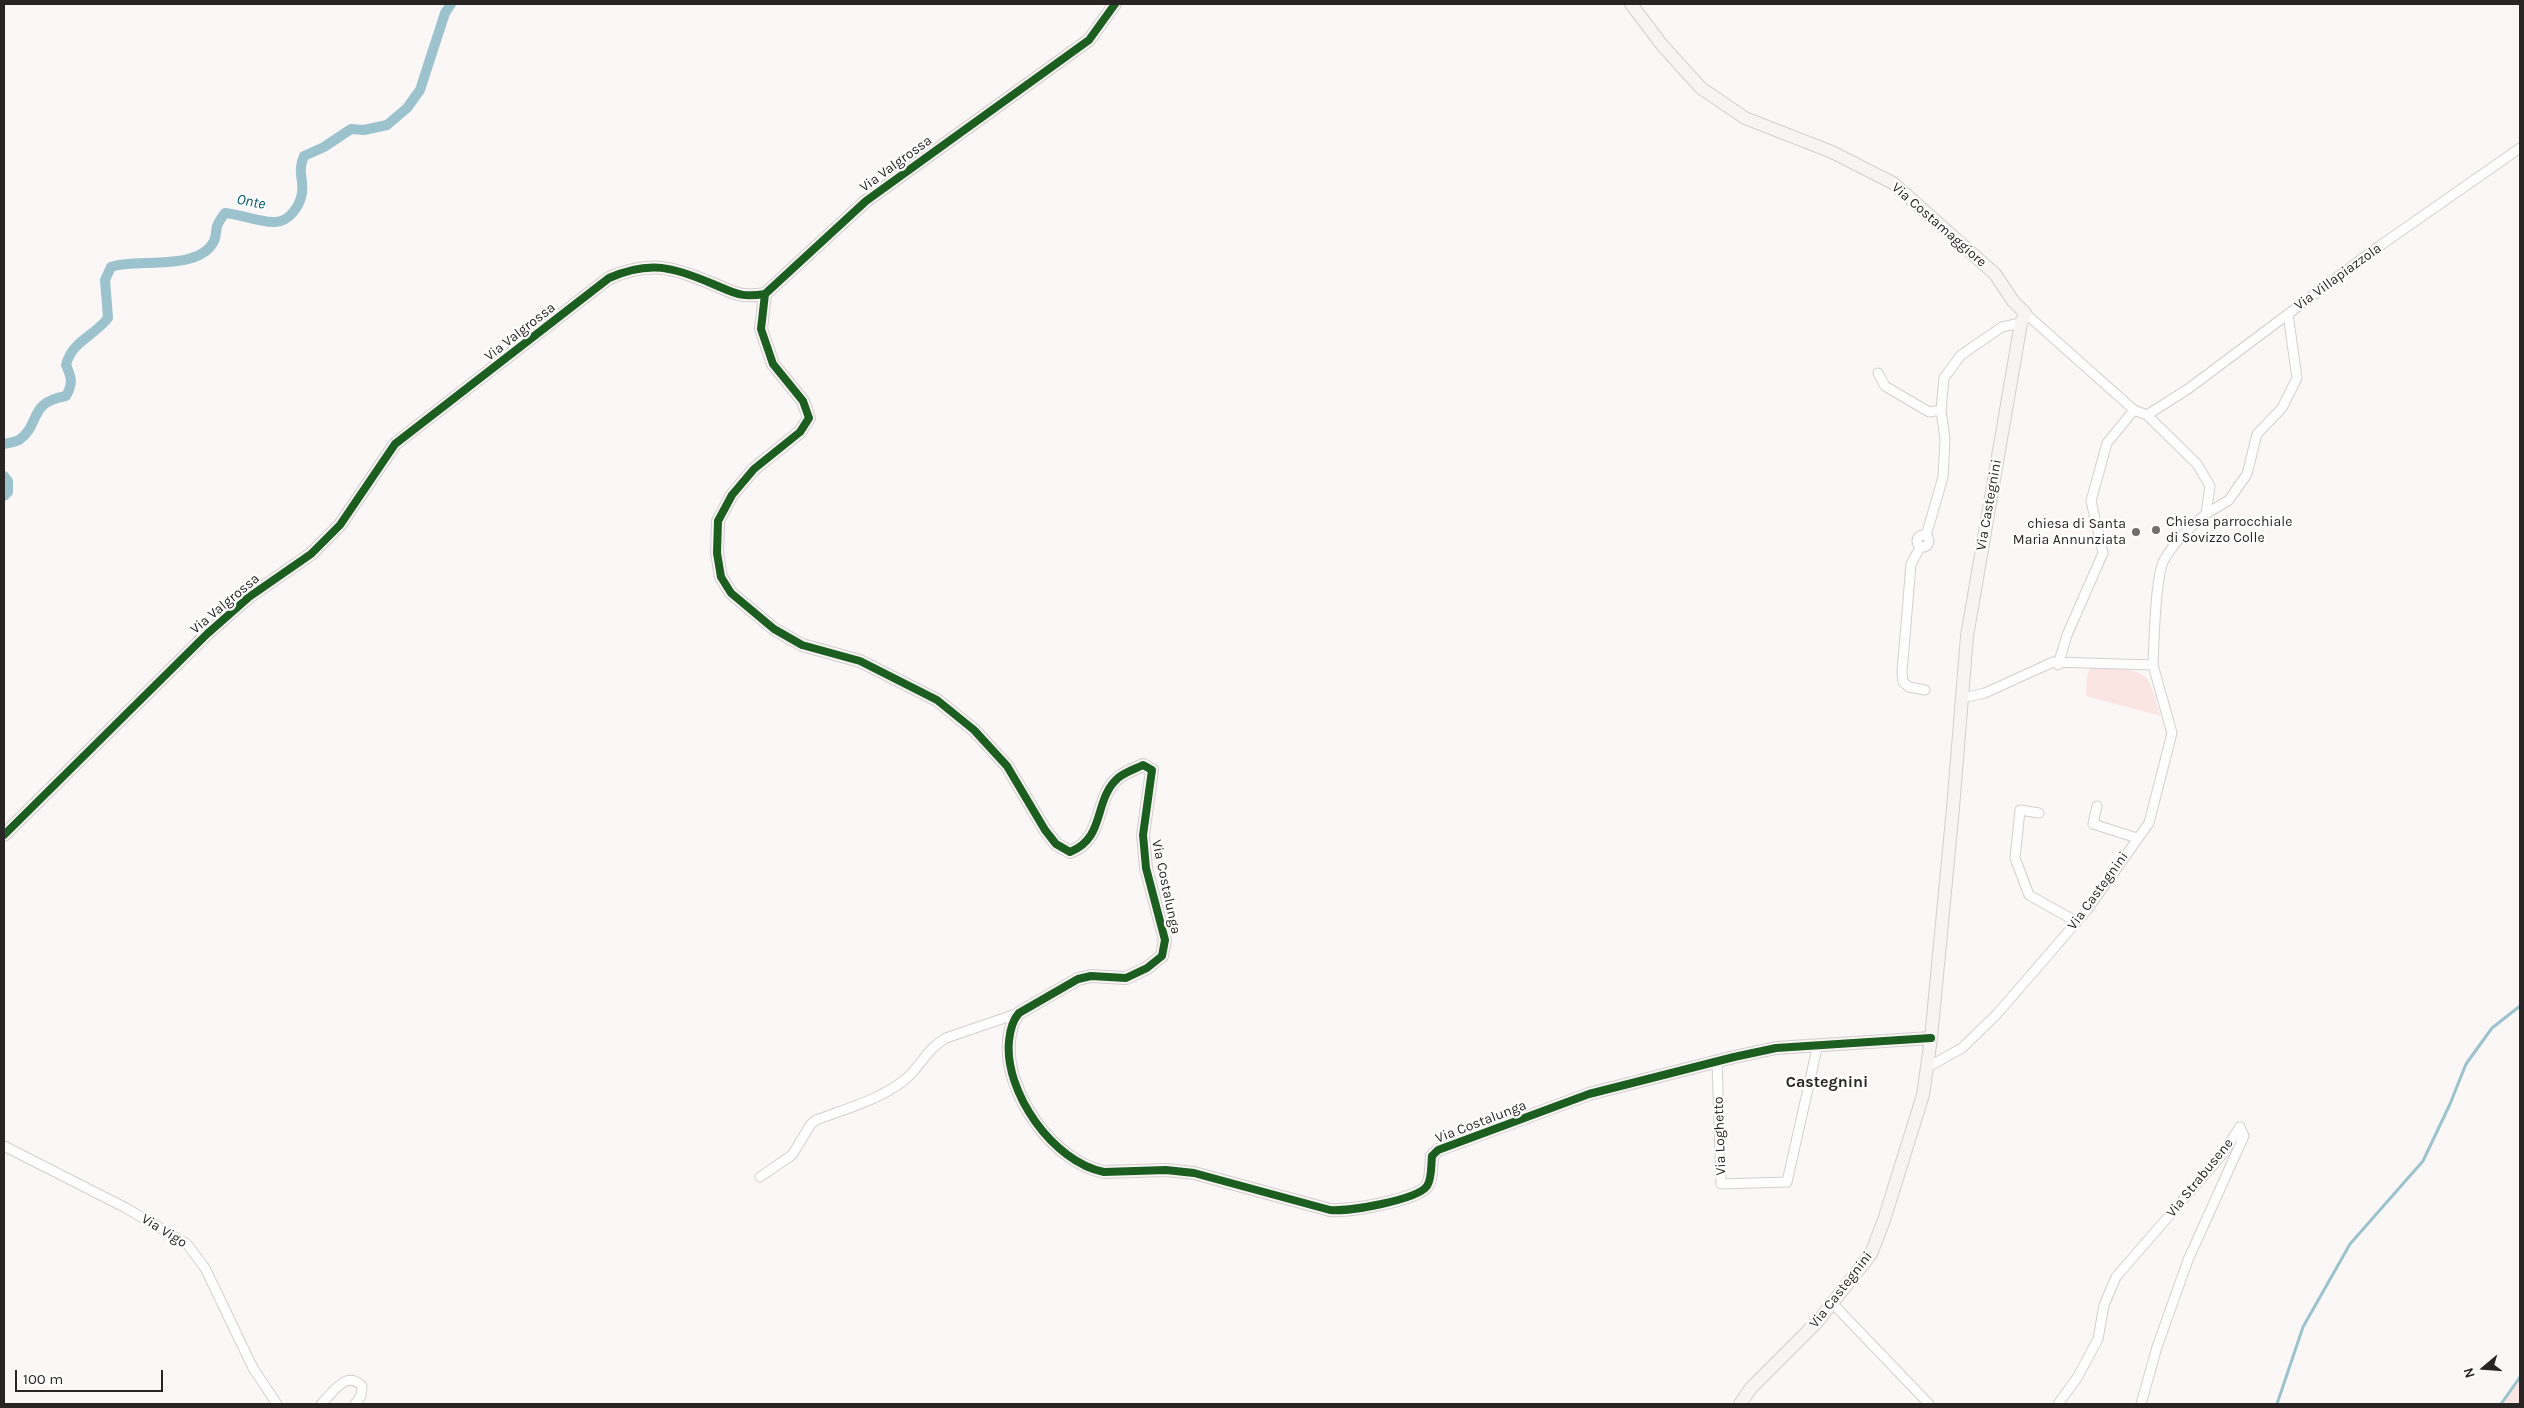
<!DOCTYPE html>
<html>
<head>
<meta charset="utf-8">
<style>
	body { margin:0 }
	#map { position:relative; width:2524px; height:1408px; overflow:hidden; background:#fcf7f7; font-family:Karla,sans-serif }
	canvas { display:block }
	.frame { position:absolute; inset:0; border:5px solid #282524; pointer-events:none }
	.north { position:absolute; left:2459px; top:1343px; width:50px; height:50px; -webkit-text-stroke:4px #fff; paint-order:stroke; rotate:252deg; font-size:14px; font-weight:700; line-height:20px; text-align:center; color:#282524 }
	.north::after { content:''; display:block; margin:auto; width:18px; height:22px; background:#282524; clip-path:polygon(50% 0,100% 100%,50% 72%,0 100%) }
	.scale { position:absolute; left:15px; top:1370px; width:148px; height:22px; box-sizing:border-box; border:2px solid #282524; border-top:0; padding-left:6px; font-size:15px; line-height:18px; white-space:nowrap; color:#282524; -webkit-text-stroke:4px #fff; paint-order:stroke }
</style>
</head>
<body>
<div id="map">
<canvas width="2524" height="1408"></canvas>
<div class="frame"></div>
<div class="north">N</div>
<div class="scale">100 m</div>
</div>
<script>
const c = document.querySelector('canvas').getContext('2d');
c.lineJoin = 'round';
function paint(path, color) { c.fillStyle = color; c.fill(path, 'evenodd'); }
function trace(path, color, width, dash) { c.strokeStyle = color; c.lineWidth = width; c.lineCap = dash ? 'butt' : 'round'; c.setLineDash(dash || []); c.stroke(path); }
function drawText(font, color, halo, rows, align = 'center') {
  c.font = font + ' Karla,sans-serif'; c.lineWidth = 4.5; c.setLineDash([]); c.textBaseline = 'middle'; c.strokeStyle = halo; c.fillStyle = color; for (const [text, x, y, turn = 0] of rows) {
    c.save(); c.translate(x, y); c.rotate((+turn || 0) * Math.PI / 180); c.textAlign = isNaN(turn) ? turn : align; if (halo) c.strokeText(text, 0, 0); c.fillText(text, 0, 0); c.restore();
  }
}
const green = new Path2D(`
	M2090 667C2106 668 2141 666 2149 682 2154 692 2157 705 2160 716L2086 696 2087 677Z
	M2520 1378V1404H2503Z`);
const stream = new Path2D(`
	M2277 1404 2303 1327 2350 1244 2423 1161 2450 1104 2466 1064 2492 1028 2520 1006
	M2501 1404 2520 1377`);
const canal = new Path2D(`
	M4 444C9 443 15 442 19 440 42 423 27 403 66 396 73 384 72 378 66 365 72 341 93 337 108 318L105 280 111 267C136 258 199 272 214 241 216 237 216 231 217 226 219 221 222 217 225 213 240 214 261 223 275 222 289 222 300 206 302 193 304 179 297 172 304 156L324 147 351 129 364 130 387 125 407 108 420 90 445 13 451 4
	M4 476 8 481V492L4 496`);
const street = new Path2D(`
	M2025 313 2134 410 2147 415 2188 389 2371 252 2520 148
	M1878 373 1885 386 1929 412 1941 410 1944 378 1961 355 2002 327 2021 323
	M2206 514 2229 500 2247 474 2257 434 2282 408 2297 378 2288 314
	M1917 541a6 6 0 1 1 12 0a6 6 0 1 1-12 0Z
	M1926 536 1943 477 1945 439 1941 410
	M1921 546 1911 564 1902 672 1903 682 1909 687 1925 690
	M2058 665 2067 635 2103 553 2091 501 2107 443 2134 410
	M1963 698 1985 693 2053 662 2153 665C2154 644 2155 577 2164 560 2175 541 2189 528 2206 514L2210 486 2197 464 2147 415
	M2097 806 2093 824 2137 838
	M2039 813 2020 810 2015 858 2029 895 2077 922
	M1717 1061 1721 1184 1787 1182 1818 1044
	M1928 1067 1962 1048 1997 1014 2087 910 2149 823 2172 733 2153 665
	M4 1146 126 1208 187 1244 205 1268 253 1368 277 1404
	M760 1177 792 1155 811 1124 816 1120C845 1109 876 1101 902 1082 919 1070 926 1049 946 1038L1019 1013
	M1833 1304 1929 1404
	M321 1404C332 1394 346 1369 362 1386L361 1396 355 1404
	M2058 1404 2077 1378 2098 1339 2104 1305 2116 1277 2221 1156 2240 1127 2244 1136 2188 1260 2157 1347 2141 1404`);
const secondary = new Path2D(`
	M1631 4 1662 45 1701 88 1745 118 1832 152 1893 183 1995 274 2013 301 2025 313 2021 323 1967 636 1953 808 1931 1038 1923 1095 1884 1220 1871 1254 1818 1321 1751 1388 1740 1404
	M765 294 761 329 773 364 803 401 809 418 800 432 754 469 732 495 718 521 717 553 721 577 731 593 774 629 802 645 860 661 937 700 974 730 1007 766 1045 830 1056 844 1070 852C1106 838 1093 800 1118 778 1125 772 1135 769 1143 765L1152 770 1143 835 1146 868 1165 940 1162 956 1147 968 1126 978 1091 976 1078 979 1019 1013C1012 1021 1010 1030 1009 1041 1004 1092 1053 1162 1104 1172L1166 1170 1194 1173 1330 1210C1348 1212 1417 1200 1427 1186 1432 1179 1431 1165 1432 1156L1438 1150 1589 1094 1734 1057 1776 1048 1931 1038
	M4 835 207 634 249 597 311 554 340 525 395 444 609 278C650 260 673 267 713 284 735 293 740 298 765 294L866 201 1089 40 1115 4`);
const cycleway = new Path2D(`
	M765 294 761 329 773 364 803 401 809 418 800 432 754 469 732 495 718 521 717 553 721 577 731 593 774 629 802 645 860 661 937 700 974 730 1007 766 1045 830 1056 844 1070 852C1106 838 1093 800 1118 778 1125 772 1135 769 1143 765L1152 770 1143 835 1146 868 1165 940 1162 956 1147 968 1126 978 1091 976 1078 979 1019 1013C1012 1021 1010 1030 1009 1041 1004 1092 1053 1162 1104 1172L1166 1170 1194 1173 1330 1210C1348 1212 1417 1200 1427 1186 1432 1179 1431 1165 1432 1156L1438 1150 1589 1094 1734 1057 1776 1048 1931 1038
	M4 835 207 634 249 597 311 554 340 525 395 444 609 278C650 260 673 267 713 284 735 293 740 298 765 294L866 201 1089 40 1115 4`);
const markers = [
	[2156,530,5,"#726e6e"],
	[2136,532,5,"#726e6e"]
];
const streetNames = [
	["Via Valgrossa",896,164,-36],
	["Via Costamaggiore",1939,225,41],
	["Via Villapiazzola",2338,277,-36],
	["Via Valgrossa",520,332,-38],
	["Via Castegnini",1989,505,-80],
	["Via Valgrossa",225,604,-40],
	["Via Costalunga",1166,887,78],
	["Via Castegnini",2098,891,-54],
	["Via Costalunga",1481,1122,-21],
	["Via Loghetto",1720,1136,-92],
	["Via Strabusene",2200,1178,-51],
	["Via Vigo",164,1231,32],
	["Via Castegnini",1841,1290,-52]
];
const poiNames = [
	["Chiesa parrocchiale",2166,522],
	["di Sovizzo Colle",2166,538],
	["chiesa di Santa",2126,524,"right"],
	["Maria Annunziata",2126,540,"right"]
];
const waterNames = [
	["Onte",251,202,11]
];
const quarterNames = [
	["Castegnini",1827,1082]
];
paint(green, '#fae5e3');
trace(stream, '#9cc2ce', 3);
trace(canal, '#9cc2ce', 10);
trace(street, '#d3cfcf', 11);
trace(secondary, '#d3cfcf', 14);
trace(street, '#fffefe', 9);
trace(secondary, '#f8f4f4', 12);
trace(cycleway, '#1b5e20', 8);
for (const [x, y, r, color] of markers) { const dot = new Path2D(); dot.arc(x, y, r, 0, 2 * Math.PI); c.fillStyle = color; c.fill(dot); trace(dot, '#fff', 2); }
drawText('14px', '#282524', '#fff', streetNames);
drawText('14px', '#282524', '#fff', poiNames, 'left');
drawText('italic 15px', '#015668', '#fff', waterNames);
drawText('bold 16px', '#282524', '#fff', quarterNames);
</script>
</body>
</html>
